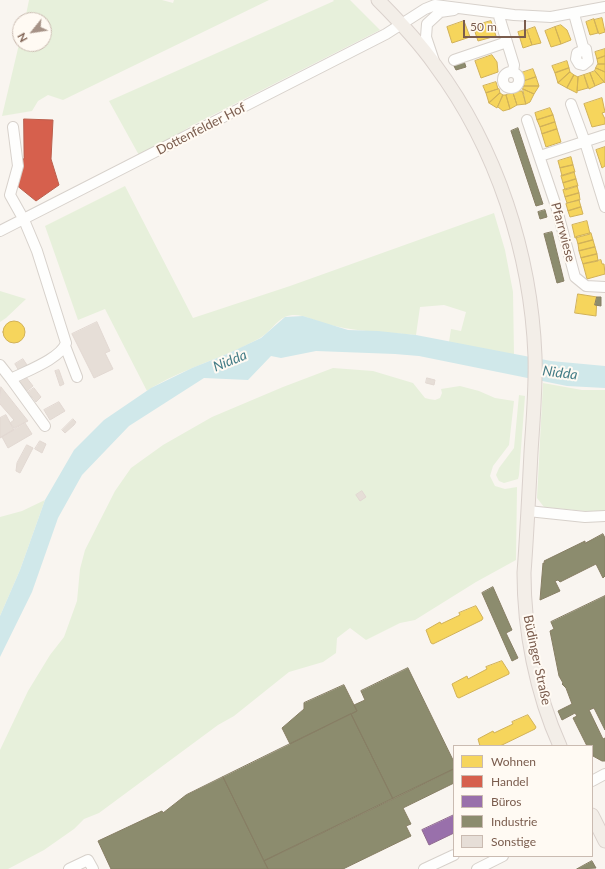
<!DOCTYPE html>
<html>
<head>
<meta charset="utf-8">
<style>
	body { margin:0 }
	#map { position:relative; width:605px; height:869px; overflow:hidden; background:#f9f5f0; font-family:Lato,sans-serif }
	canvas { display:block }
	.legend { position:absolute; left:453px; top:745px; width:140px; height:112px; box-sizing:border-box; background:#fffaf3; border:1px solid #cabbb1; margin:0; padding:5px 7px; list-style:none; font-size:12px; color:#7a5c4d }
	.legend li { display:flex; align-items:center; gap:8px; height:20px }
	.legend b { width:20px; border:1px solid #cabbb1 }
	.north { position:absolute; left:12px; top:12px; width:40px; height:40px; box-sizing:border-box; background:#fffaf3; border:1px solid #cabbb1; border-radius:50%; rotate:240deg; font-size:11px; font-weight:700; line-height:16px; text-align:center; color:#7a5c4d }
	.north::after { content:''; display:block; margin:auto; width:14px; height:18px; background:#a69286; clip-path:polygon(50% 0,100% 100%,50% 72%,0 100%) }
	.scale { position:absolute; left:463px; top:20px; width:63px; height:18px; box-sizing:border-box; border:2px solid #7a5c4d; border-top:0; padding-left:5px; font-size:12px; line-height:14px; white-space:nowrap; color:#7a5c4d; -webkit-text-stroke:3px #fffaf3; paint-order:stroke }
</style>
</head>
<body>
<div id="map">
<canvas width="605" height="869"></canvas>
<ul class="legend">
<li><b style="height:11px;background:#f6d55c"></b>Wohnen</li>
<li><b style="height:11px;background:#d6604d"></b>Handel</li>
<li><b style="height:11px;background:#9970ab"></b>Büros</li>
<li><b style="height:11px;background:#8c8c6e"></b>Industrie</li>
<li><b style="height:11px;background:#e6ded7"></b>Sonstige</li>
</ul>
<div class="north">N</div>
<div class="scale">50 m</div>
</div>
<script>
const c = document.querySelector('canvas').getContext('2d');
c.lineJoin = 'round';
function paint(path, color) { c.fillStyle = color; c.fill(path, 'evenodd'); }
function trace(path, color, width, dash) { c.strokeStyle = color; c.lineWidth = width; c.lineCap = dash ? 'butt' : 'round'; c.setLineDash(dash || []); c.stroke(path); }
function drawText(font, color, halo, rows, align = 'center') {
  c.font = font + ' Lato,sans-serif'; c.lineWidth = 4; c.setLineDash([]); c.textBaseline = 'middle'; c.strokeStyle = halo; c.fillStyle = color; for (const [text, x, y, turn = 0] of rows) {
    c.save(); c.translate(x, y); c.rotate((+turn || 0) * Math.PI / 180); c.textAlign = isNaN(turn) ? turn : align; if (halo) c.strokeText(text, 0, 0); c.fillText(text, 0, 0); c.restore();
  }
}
const green = new Path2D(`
	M29 0H162L173 3 174 0H269L63 100 48 95 38 101 32 111 2 116 20 40V44H44V20H25Z
	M333 0H350L380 30 191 126 140 157 109 101 334 1Z
	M125 186 193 318 290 286 494 213 505 250 513 292 514 355 449 342 451 329 461 331 466 312 444 305 420 307 416 335C385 332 353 332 323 323 312 320 298 311 285 317 276 321 269 333 260 338 223 359 182 368 147 391L105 309 78 320 45 226Z
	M0 291 26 299 6 318 0 322Z
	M333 368 373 371 413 383 425 398 429 399 435 400 440 398 442 393 441 389 460 386 479 391 495 398 514 401 509 445 493 466 490 476 495 486 505 489 517 487 516 560 476 582 415 620 400 623 366 640 350 628 337 638 336 653 323 662 289 672 234 716 218 725 99 813 84 819 74 829 44 850 8 869H0V750L28 691 50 655 64 637 77 601 80 569 85 550 115 491 131 468 163 445 212 417 283 387Z
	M543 383 582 390H605V513L544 507 537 498Z
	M519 395 525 396 519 475 518 479 504 483 499 481 496 475 499 468 514 448Z
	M45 500 20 570 0 616V517L22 511Z`);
const water = new Path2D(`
	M303 316 348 330 378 331 416 335 551 361 605 366V388L567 386 419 356 395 354 316 351 281 358 271 356 248 380 204 378 129 426 82 475 58 518 32 592 0 657V616L20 570 45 500 74 450 104 420 151 388 192 368 227 354 261 338 285 317Z`);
const homes = new Path2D(`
	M602 18 605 32 599 34 594 20Z
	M594 19 598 33 590 35 586 22Z
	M464 21 470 37 452 43 447 27Z
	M491 21 496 36 478 41 473 26Z
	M561 25 567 30 571 40 561 44 555 27Z
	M535 27 541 43 532 45 527 30Z
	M555 27 561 44 551 47 545 31Z
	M524 30H527L532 45 523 48 518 32Z
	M605 49V56L597 59 595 52Z
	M492 55 497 62 498 72 481 78 475 61Z
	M605 56V64H598L597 59Z
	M567 61 569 68 555 73 552 66Z
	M598 64H605V72L596 68Z
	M569 68 570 72 558 83 555 73Z
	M596 68 605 72V83L595 71Z
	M533 69 536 77 523 81 521 73Z
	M595 71 604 82 595 86 590 73Z
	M570 72 574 75 567 88 558 83Z
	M590 73 595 86 589 89 584 75Z
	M574 75 578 77 577 93 567 88Z
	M584 75 588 88 577 91 578 77Z
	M536 77 539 86H524L522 82Z
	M496 82 498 89 486 93 483 86Z
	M524 86H539L534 94 523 89Z
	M499 89 500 93 489 103 486 93Z
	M523 89 534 94 530 102 526 104Z
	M520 91H522L526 104 517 105 513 93Z
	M500 93 503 95 497 108 489 103Z
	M513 93 517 105 510 109 506 95Z
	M503 95H506L510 109 503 111 498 107Z
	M602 98 605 112 602 113 605 119V124L592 127 584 104Z
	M550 108 553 115 537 120 535 113Z
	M553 115 555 122 540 127 537 120Z
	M555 122 557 129 542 134 540 127Z
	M557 129 561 142 546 147 542 134Z
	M605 147V166L602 168 596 150Z
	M571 157 573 165 560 168 558 161Z
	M573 165 575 172 562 176 560 168Z
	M574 172 576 179 563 183 561 176Z
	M576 179 578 186 565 190 563 183Z
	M577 186 579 193 565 197 563 190Z
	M579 193 580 200 567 203 565 197Z
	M579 200 581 207 568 211 566 204Z
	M581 207 583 214 570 217 568 211Z
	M587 221 590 234 575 238 572 225Z
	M591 233 593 240 578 244 576 237Z
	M593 240 595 247 579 251 578 244Z
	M595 247 597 254 581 258 579 251Z
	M597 254 598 261 583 264 581 258Z
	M601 260 602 264H604L605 274 587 279 583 264Z
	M578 294 597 297 596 316 575 313Z
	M3 332a11 11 0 1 1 22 0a11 11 0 1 1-22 0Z
	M476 606 483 618 482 620 433 644 431 643 426 630 440 622 441 624 460 615 459 613Z
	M502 661 509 672V674L459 698 457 697 452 684 467 676 468 679 487 669 486 667Z
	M528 715 536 727 535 729 500 746H480L478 739 493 731 494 733 513 724 512 722Z`);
const shops = new Path2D(`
	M24 119 53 120 51 159 59 185 36 201 15 184 24 158Z`);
const offices = new Path2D(`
	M454 815V833L429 845 422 830Z`);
const industry = new Path2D(`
	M464 61 466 67 456 70 453 64Z
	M518 128 543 204 536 206 511 131Z
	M545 210 547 217 540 219 538 212Z
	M552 232 564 281 557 283 544 234Z
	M597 297H601V306L595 305Z
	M603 534 605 538V576L603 578 596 564 560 582 558 580 555 581 560 591 540 600 543 563H545L544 561 585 541V543Z
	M493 587 512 630 506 633 518 658 512 661 482 593Z
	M605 596V730L594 708 589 710 603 739 605 738V761H602L593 756 592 746H587L573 718 577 716 575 713 562 720 558 711 572 704 566 688 562 684 563 683 559 676 550 631 554 629 551 622Z
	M408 668 454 762V769L393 799 351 714 357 711 354 705 365 700 361 691Z
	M344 685 357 711 290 744 282 728 304 709V703Z
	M351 714 393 799 264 861 223 777Z
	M454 769V783L403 808 411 824 406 826 411 836 343 869H268L264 861Z
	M223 777 268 869H111L98 841 162 811 163 813 186 795Z
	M592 861 596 868 577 869Z`);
const building = new Path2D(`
	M97 322 110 351 105 353 113 369 94 378 72 334Z
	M23 359 27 365 19 371 15 364Z
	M59 370 64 384 60 386 55 371Z
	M26 377 33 386 27 391 20 382Z
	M427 378 435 380 434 385 426 383Z
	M1 387 28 421 14 428 10 423 14 420 0 404Z
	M34 388 41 397 36 402 28 392Z
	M59 402 65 411 50 420 44 410Z
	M6 415 14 430 0 438V418Z
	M73 419 76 422 74 425 65 433 62 430Z
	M25 423 32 434 8 448 2 437Z
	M40 441 46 444 42 453 35 449Z
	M27 445 33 448 20 473 16 471 17 463Z
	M362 491 366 497 360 501 356 495Z`);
const minor = new Path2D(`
	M498 13 514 65 513 72
	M574 14 584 50
	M586 49 588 61 583 65 579 64 576 59 577 53Z
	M454 60 507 42
	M434 61 426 37 427 24 440 12 454 10
	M503 80a8 8 0 1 1 16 0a8 8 0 1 1-16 0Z
	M571 104 585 142 605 207
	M527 120 556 206 575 277 586 286 605 287
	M540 156 605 135
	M0 231 386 34 425 9 435 5 514 15 551 17 605 7
	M65 346 77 377
	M0 365 11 379C26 371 60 359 66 343L37 251 24 220 10 195 18 166 13 127
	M11 379 45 426
	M528 511 585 517 605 516
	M592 781 605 774
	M69 869 88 860 93 869
	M424 869 454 855
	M477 869 503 856`);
const major = new Path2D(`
	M378 0C398 20 418 41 435 65 497 148 531 254 535 356 536 389 533 420 531 452 529 492 527 533 524 573 524 630 536 693 560 746
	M592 815 605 841`);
const streetNames = [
	["Dottenfelder Hof",201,129,-27],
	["Pfarrwiese",563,232,75],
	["Büdinger Straße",537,660,78]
];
const waterNames = [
	["Nidda",230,361,-22],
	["Nidda",560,373,7]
];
paint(green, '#e7f0db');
paint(water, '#d0e8ea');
paint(homes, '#f6d55c');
trace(homes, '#d1b158', 1);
paint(shops, '#d6604d');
trace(shops, '#ba5f4d', 1);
paint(offices, '#9970ab');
trace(offices, '#906a8f', 1);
paint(industry, '#8c8c6e');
trace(industry, '#877e64', 1);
paint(building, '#e6ded7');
trace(building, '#e2d8d2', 1);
trace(minor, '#d7d1cb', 12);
trace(major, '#dad1cc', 15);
trace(minor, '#fefefd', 10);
trace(major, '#f3eee8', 13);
drawText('13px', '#7a5c4d', '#fffaf3', streetNames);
drawText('italic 14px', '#437c86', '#fffaf3', waterNames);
</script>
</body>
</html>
